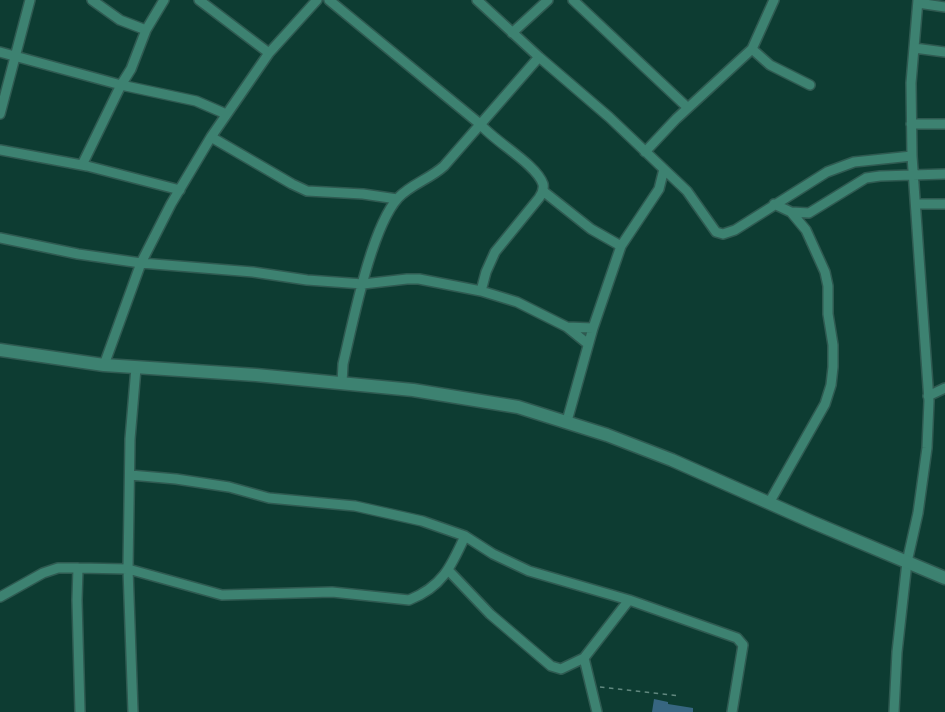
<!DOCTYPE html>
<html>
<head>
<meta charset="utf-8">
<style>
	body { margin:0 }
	canvas { display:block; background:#0d3c32 }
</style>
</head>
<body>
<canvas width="945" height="712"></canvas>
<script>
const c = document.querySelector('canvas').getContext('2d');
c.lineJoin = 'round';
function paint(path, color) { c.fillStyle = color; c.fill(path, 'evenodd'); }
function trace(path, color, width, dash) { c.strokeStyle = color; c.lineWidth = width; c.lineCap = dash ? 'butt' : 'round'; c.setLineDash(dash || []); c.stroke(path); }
const building = new Path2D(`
	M654 699 668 702V704L693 708V712H652Z`);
const path = new Path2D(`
	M600 687 680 696`);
const minor = new Path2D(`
	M92 0 120 20 146 30
	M199 0 269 53
	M329 0 480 124C495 142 536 164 543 184 544 189 542 194 539 198L495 252 486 272 481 291
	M477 0 539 57 609 117 687 191 716 232 723 234 735 230 827 172 854 162 912 156
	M573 0 688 108
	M918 3 945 7
	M512 33 548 0
	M914 48 945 52
	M752 49 770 65 810 85
	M0 52 121 85 196 101 226 114
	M0 114 30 0
	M911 124H945
	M211 137 292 184 307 191 363 194 397 199
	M0 150 87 166 180 190
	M645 152 676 119 752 49 774 0
	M82 165 121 85 131 69 146 30 164 0
	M543 191 591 229 621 246
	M774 204 791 212 809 213 866 178 880 176 945 174
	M916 204H945
	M0 238 78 254 141 263 253 272 307 280 363 284 407 279H419L481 291 517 302 567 327 588 344
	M567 327 593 328
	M104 365 141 263 171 204 211 137 269 53 317 0
	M342 383 343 364C353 322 371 228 398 198 411 184 430 179 444 166L539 57
	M928 396 945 388
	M567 421 593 328 621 246 659 189 664 169
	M130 475 176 479 229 487 269 498 355 506 422 521 465 536 493 554 529 571 629 600 737 638 743 645 732 712
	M769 503 825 404 831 385 833 367V345L828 314V286L825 272 806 230 791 212
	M78 568 77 600 80 712
	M449 571 490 614 551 666 561 669 584 658 629 600
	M0 597 43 573 58 568H78L128 569 222 595 332 592 409 600C442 587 451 567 465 536
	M584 658 597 712
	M133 712 128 569 130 439 136 368
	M894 712 897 652 907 562 918 513 927 448 929 401 912 156 911 83 918 0`);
const tertiary = new Path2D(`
	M0 350 104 365 256 375 413 390 518 407 607 435 672 460 812 522 945 578`);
paint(building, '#376681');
trace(minor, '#2f5a51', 12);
trace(tertiary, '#2f5a51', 15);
trace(path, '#61887f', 1.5, [4.5, 4.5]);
trace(minor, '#3d8271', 9);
trace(tertiary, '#3d8271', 12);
</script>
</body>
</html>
